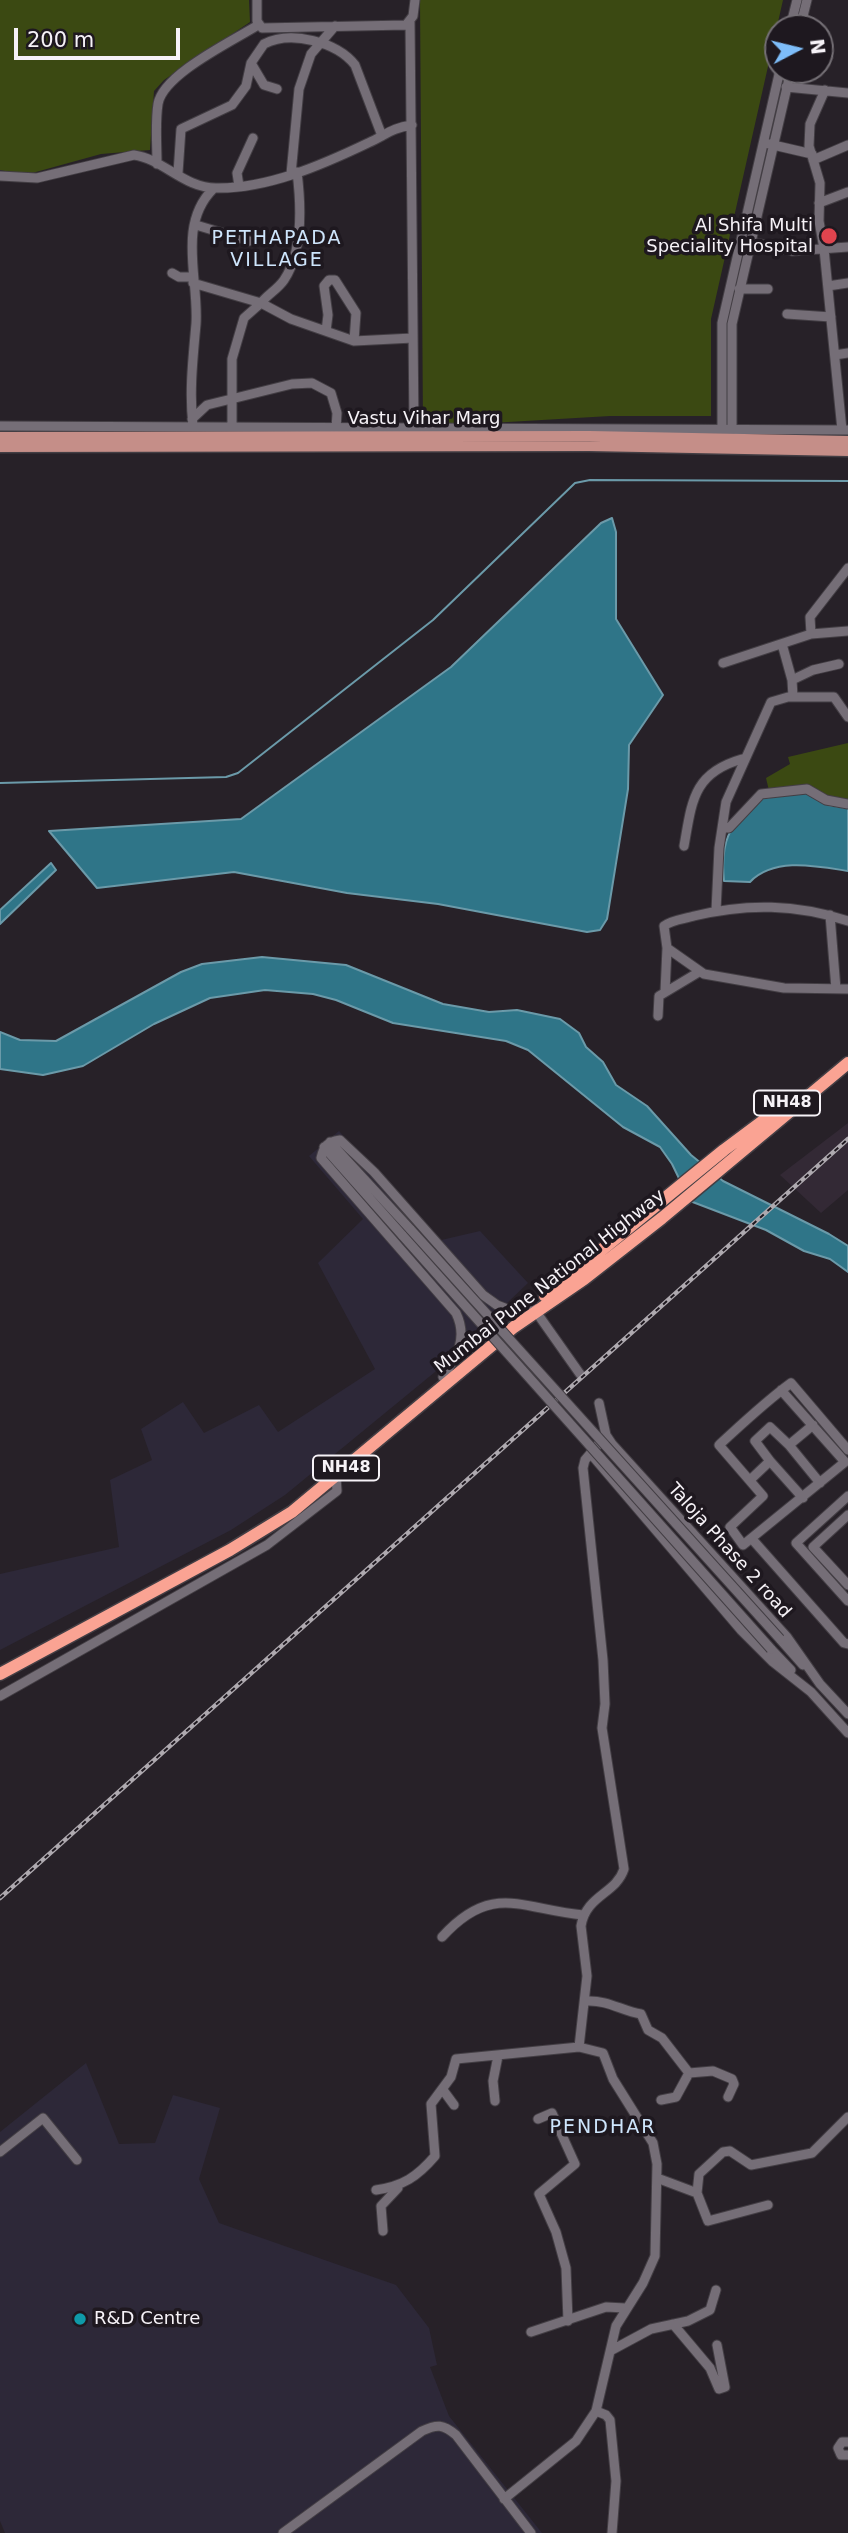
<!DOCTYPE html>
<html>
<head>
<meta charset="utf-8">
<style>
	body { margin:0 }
	#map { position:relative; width:848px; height:2533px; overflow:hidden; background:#272128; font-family:"DejaVu Sans",sans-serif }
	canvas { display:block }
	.north { position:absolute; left:764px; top:14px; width:70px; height:70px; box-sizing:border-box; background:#1e181f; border:2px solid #746f75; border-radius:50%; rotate:83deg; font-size:19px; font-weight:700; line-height:28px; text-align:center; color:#f6f2f7 }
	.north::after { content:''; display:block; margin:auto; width:24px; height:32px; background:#7ebdf9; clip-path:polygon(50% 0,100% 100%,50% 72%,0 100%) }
	.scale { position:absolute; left:14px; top:28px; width:166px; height:32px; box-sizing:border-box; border:4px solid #f6f2f7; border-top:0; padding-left:9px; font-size:21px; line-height:24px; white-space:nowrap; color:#f6f2f7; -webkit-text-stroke:5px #1e181f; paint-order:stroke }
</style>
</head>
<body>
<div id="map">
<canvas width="848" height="2533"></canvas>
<div class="north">N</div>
<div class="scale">200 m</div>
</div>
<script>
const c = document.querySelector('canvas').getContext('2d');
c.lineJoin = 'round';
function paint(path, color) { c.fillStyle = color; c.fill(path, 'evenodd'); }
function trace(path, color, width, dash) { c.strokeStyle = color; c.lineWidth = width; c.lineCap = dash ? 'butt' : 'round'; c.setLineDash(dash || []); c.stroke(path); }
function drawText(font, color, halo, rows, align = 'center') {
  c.font = font + ' "DejaVu Sans",sans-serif'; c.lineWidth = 7; c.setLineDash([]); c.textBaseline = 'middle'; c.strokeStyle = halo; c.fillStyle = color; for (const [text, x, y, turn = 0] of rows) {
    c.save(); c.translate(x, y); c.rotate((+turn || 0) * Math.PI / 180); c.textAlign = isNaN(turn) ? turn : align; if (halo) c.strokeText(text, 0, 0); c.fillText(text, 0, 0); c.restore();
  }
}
const built = new Path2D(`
	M848 1123V1190L821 1213 780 1175Z`);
const industrial = new Path2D(`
	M339 1131 437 1241 480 1231 528 1283 435 1372 285 1495 231 1530 0 1650V1574L119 1547 110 1480 152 1460 141 1429 183 1402 204 1433 259 1405 278 1432 375 1369 318 1263 363 1219 309 1156Z
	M86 2063 119 2144 155 2143 173 2095 220 2108 199 2179 219 2223 396 2285 429 2328 437 2365 430 2367 449 2416 542 2533H5L0 2521V2132Z`);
const green = new Path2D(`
	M0 0H249L250 22 164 80 154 91 150 150 101 154 25 175 0 170Z
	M420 0H783L711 319V416H610L423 427Z
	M848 743V808L828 805 810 792 770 795 766 778 790 764 788 757Z`);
const water = new Path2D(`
	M612 518 616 532V619L663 695 629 745 628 789 607 919 600 930 587 932 438 904 347 893 234 872 97 888 49 831 241 819 451 667 601 523Z
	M810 792 828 805 848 808V871C816 866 774 857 750 882L724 881C720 840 729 829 755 799Z
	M51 863 56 870 0 924V910Z
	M262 957 346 965 443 1004 489 1012 517 1010 560 1019 579 1033 586 1047 603 1062 616 1085 647 1106 691 1155 723 1181 829 1234 848 1246V1272L830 1259 804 1251 766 1230 690 1201 672 1164 660 1147 623 1127 528 1050 506 1041 393 1023 336 1000 313 994 265 990 210 998 154 1024 83 1066 43 1075 0 1069V1032L20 1040 56 1041 181 972 202 964Z`);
const stream = new Path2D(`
	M0 783 226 777 238 773 433 620 575 483 590 480 848 481`);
const minor = new Path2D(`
	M257 0V21L262 28 406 25 413 16 415 0
	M410 22 414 427
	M790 28 797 0
	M800 28 807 0
	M786 87 848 93
	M277 89 264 85 251 63 264 44C291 30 337 42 355 65L382 136
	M825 90 810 124 809 146 820 183 819 221 824 249 842 430
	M769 144 812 154
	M813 160 848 145
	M157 164C157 145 155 123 158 104 163 74 233 41 258 25
	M178 173 181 129 232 105 246 86 251 63
	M291 174 299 89 311 54 335 26
	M0 176 37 178 134 155C163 159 184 188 216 188 267 189 322 165 368 143 386 135 391 128 412 125
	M239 186 237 173 253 138
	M819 203 848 192
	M196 225 249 241
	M746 241 793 251 848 247
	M172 273 179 277H191
	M193 283 261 303C267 295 278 289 284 280 303 252 301 204 297 172
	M828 286 848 283
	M739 289H768
	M787 314 831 317
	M326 331 328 315 324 286 329 280H335L356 313 354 341
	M835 355 848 353
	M192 419 207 405 292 384 312 383 331 393 337 413 336 429
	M0 426 848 430
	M193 426C189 392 193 358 196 324 199 279 177 225 213 189
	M232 427V359L244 318 261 303 291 319 354 341 413 338
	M722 432V323L780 70
	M732 432V324L791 70
	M811 634 848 631
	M782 644 792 680 793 697
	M723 663 811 634 810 617 848 568
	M792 680 813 670 839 664
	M722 828H729L761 794 807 789 826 800 848 804
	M684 846C692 801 693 773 742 759
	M716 911 719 848 726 802 771 702 788 697H834L848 717
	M830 915 836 989
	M848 921C796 904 747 903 694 916 684 919 671 920 664 926L667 948 704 974 784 988 848 989
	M665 992 667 948
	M658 1016 659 996 699 972
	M330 1142 411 1230
	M324 1147 403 1236
	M532 1306 580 1374
	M443 1377C457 1356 468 1338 456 1313L321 1158C324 1146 327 1142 340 1140L374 1172 483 1295 497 1305 520 1314
	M781 1390 845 1462 743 1545 730 1527 763 1496 719 1445C742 1424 765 1402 791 1383L848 1450
	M599 1403 606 1435 612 1444 787 1637 820 1684 848 1714
	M813 1425 789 1445 820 1483
	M591 1454 741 1630 773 1662 811 1692 848 1733
	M770 1461 803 1498
	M750 1480 770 1461 755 1441 770 1427 789 1445
	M848 1496 796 1543 848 1601
	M848 1515 813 1547 848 1585
	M752 1539 844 1643 848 1644
	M780 1639 803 1665
	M771 1649 791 1670
	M0 1696 267 1545 337 1491 336 1477
	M442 1937C492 1882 521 1909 583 1915
	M587 2001C608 2000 622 2011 641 2014L648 2030 662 2038 689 2073 676 2097 661 2100
	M579 2047 587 1976 581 1926C586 1895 616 1894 624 1869L602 1728 605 1704 603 1660 583 1468 585 1460 606 1435
	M689 2073 713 2071 732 2079 734 2084 728 2097
	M443 2090 454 2105
	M495 2101 493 2081 498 2056
	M538 2119 552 2113 575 2164 539 2194 556 2232 566 2268 568 2321
	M0 2152 43 2118 77 2160
	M657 2178 697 2193 708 2221 768 2205
	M376 2190C403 2186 417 2177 435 2156L431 2104 451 2077 456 2059 579 2047 603 2053 613 2079 653 2143 657 2164 655 2256 643 2283 616 2326 596 2411 576 2441 504 2499
	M697 2193 699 2174 723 2152 730 2151 751 2165 812 2153 848 2117
	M383 2231 381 2206 398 2188
	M673 2324 710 2368 719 2389 725 2387 717 2345
	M531 2332 606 2307 625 2308
	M612 2350 651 2329 688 2321 710 2310 716 2290
	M596 2411 606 2415 610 2420 616 2481 612 2533
	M848 2442H842L838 2448 841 2455H848
	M283 2533 422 2431C437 2424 443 2424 456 2435L531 2533`);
const major = new Path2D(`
	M0 437 589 436 848 441
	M0 447 589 446 848 451`);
const highway = new Path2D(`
	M545 1296 724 1150 787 1103
	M0 1674 230 1550 292 1512 514 1327 584 1279 662 1218 848 1063`);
const rail = new Path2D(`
	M0 1898 848 1139`);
const minorBridge = new Path2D(`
	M411 1230 780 1639
	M403 1236 771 1649`);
const markers = [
	[829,236,9,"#e0444e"],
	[80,2319,7,"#0f9aa8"]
];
const shields = [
	[787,1103,66],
	[346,1468,66]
];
const shieldNames = [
	["NH48",787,1103],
	["NH48",346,1468]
];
const poiNames = [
	["Al Shifa Multi",813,226],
	["Speciality Hospital",813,247],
	["R&D Centre",94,2319,"left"]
];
const streetNames = [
	["Vastu Vihar Marg",424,419],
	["Mumbai Pune National Highway",550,1282,-38],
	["Taloja Phase 2 road",729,1551,48]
];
const neighbourhoodNames = [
	["PETHAPADA",277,239],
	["VILLAGE",277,261],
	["PENDHAR",603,2128]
];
paint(built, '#332935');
paint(industrial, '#2d2838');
paint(green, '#3b4912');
paint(water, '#2f7588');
trace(water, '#6b9aa9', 2);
trace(stream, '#6b9aa9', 2);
trace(minor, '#433e44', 11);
trace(major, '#433e44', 13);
trace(highway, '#433e44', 15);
trace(minor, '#756e77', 9);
trace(major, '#c58e88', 10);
trace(highway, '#faa393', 12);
trace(rail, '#aea9af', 4.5);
trace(rail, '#1e181f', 2, [5]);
trace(minorBridge, '#433e44', 11, []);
trace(minorBridge, '#756e77', 9);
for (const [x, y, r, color] of markers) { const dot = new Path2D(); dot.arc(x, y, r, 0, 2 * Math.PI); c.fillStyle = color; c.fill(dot); trace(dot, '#1e181f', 2.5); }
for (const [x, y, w] of shields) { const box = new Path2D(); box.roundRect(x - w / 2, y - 12.5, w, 25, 5); c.fillStyle = '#1e181f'; c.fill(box); trace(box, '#f6f2f7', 2); }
drawText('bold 16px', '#f6f2f7', null, shieldNames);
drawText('18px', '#f6f2f7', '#1e181f', poiNames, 'right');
drawText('18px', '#f6f2f7', '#1e181f', streetNames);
c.letterSpacing = '2px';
drawText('19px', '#cee5fc', '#1e181f', neighbourhoodNames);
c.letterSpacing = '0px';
</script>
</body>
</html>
